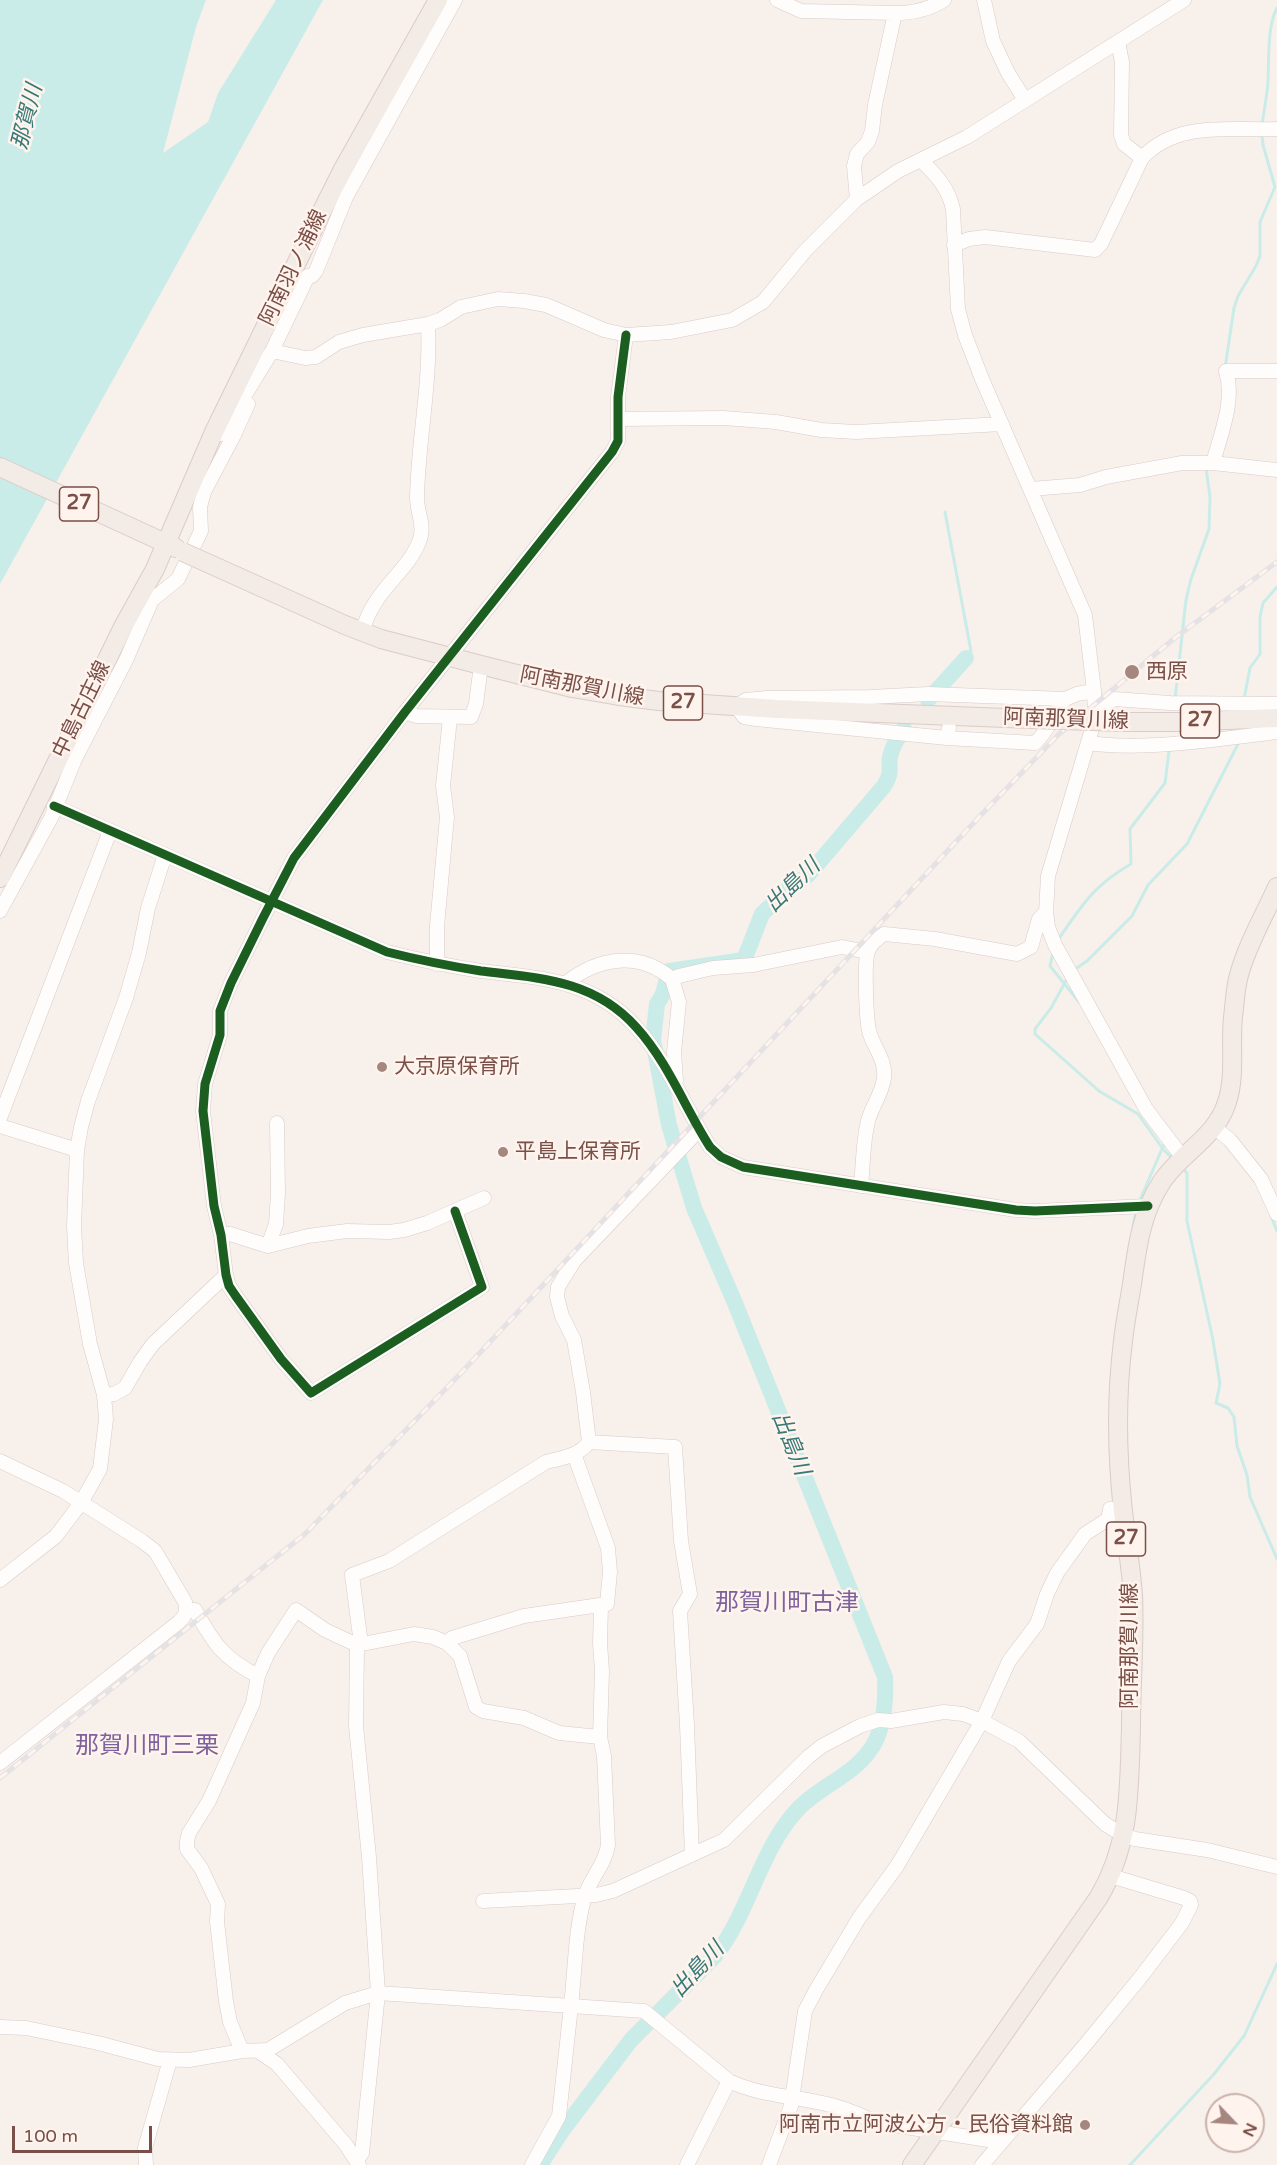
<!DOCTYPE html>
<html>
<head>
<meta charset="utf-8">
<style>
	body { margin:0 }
	#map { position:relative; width:1277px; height:2165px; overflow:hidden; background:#f8f0eb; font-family:"Varela Round",sans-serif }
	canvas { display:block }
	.north { position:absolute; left:1205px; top:2093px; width:60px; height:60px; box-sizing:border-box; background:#fff4ed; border:2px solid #cab2ab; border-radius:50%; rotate:115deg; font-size:16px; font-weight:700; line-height:24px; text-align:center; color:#7a4f47 }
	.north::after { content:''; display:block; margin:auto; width:21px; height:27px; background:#a68780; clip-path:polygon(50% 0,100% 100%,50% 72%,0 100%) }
	.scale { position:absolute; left:12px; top:2126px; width:140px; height:27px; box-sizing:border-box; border:3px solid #7a4f47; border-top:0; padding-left:8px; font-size:18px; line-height:21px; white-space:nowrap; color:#7a4f47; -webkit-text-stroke:4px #fff4ed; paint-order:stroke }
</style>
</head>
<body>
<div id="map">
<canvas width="1277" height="2165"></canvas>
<div class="north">N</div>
<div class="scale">100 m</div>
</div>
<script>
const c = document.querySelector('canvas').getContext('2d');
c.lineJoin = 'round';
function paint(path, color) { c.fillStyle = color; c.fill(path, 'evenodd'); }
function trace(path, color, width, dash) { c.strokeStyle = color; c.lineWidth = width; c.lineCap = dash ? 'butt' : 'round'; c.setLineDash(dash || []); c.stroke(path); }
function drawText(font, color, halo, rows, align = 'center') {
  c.font = font + ' "Varela Round","Noto Sans JP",sans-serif'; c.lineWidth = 5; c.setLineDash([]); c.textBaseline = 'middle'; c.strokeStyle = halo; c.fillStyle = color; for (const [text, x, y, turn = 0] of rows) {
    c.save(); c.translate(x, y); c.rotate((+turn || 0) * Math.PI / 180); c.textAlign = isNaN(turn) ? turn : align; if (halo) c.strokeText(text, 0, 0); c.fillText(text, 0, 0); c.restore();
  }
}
const water = new Path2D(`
	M0 0H206L196 27 163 153 208 122 218 93 276 0H323L0 584Z`);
const stream = new Path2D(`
	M1262 125C1264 111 1267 96 1268 82 1269 62 1267 26 1277 8
	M1225 368 1234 308 1238 296 1256 266 1260 256V222L1275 187 1263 145 1262 135
	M945 512 971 651 966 658
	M1175 699 1186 600 1191 579 1209 529 1210 497 1206 468
	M1244 699 1250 668 1260 654V617L1263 603 1277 587
	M1058 940C1082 905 1093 886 1131 864L1130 829 1165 783 1169 751
	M1053 953 1050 966 1079 1002
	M1074 970 1087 961 1132 916 1148 885 1187 844 1238 744
	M1068 977 1051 1008 1035 1029V1034L1099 1091 1138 1114 1163 1149 1173 1159
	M1182 1168 1187 1173V1221L1213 1340 1220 1384 1216 1403 1228 1408 1234 1417 1237 1446 1247 1475 1250 1497 1277 1559
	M1140 1200 1165 1142
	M1271 1216 1277 1231
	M1133 1226 1135 1216
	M1130 2165 1214 2074 1244 2036 1277 1964`);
const river = new Path2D(`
	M928 700 966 658
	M540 2165 562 2131 631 2040 715 1956C750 1912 759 1851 798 1809 821 1785 857 1774 874 1744 885 1724 886 1698 885 1677L735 1303 694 1208 669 1125 653 1040 657 1004 663 994 669 971 744 960 762 914 787 890 808 875 884 786C893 771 888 771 890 757 892 747 898 737 904 729`);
const minor = new Path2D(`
	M777 0 801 11 895 13C911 13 930 9 944 0
	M984 0 993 41 1008 73 1025 100
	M1142 158C1177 120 1231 131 1277 129
	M921 160C936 175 948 187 953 209L958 309 965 335 982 379 1085 615 1094 691 1077 694 1065 699 928 694 870 697 767 698 746 700 736 706 744 717 756 719 947 738
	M857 199 854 166 857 154 868 142 872 131 875 105 895 13
	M954 245 969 239 985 237 1095 250 1101 244 1142 158 1124 144 1121 135 1122 62 1118 42
	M272 351 308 276H312L316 271 346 197 455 0
	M618 419 724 418 776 422 821 430 856 432 1002 424
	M221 434 272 351 305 358 316 357 339 342 363 335 428 324 440 320 461 307 498 299 524 301 546 305 604 330 626 335 671 332 732 320 763 302 805 251 857 199 898 171 967 137 1184 0
	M1213 463C1221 433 1235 401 1226 371H1277
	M1031 489 1080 485 1106 477 1182 463H1213L1277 470
	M362 632C365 622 369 612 375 603 388 581 412 564 420 539 425 526 417 512 417 498 418 440 431 383 428 324
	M1094 691 1095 714 1092 729 1048 876 1046 912 1048 927 1055 945 1146 1109 1183 1158
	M405 712 416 716 471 717 476 704 481 665
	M1095 714 1114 699 1170 703 1277 704
	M949 728 947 738 1035 743C1049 730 1054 714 1065 699
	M1088 743C1144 751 1220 739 1277 732
	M54 806 387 952C419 960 449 966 481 971 540 978 594 980 636 1027 668 1062 685 1108 710 1147L721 1157 743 1167 1016 1210 1035 1211 1148 1206
	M0 911 51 818 75 759 126 660 152 600 178 579 201 531 200 507 204 492 234 435 248 404
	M437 964V926L447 817 443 786 450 718
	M672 979 679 976 713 968 753 965 842 947 867 952
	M566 983C599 957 639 951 672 979L679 1002 674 1052 676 1081
	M0 1118 110 831
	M0 1126 77 1150
	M1214 1127 1230 1140 1261 1179 1277 1214
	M861 1186C863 1165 863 1141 868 1121 872 1106 882 1094 884 1078 886 1061 875 1049 870 1034 866 1023 864 962 868 951 871 944 878 938 884 934L935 939 1017 954 1031 947 1039 919 1046 912
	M455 1211 482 1287 311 1393 281 1359 235 1295 229 1286 226 1275 221 1235 214 1206 203 1111 205 1084 220 1035V1011L231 983 263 918 294 858 405 712 612 452 618 441V397L626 335
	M221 1235 230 1234 268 1246 308 1236 347 1231 389 1232 404 1230 427 1223 484 1198
	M268 1246 276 1224 278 1193 277 1123
	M104 1395 114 1394 125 1388 140 1362 153 1344 226 1275
	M589 1442 675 1447 681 1541 690 1594 680 1611 687 1725 692 1855
	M0 1461 63 1491 142 1541 155 1551 185 1602C187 1612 186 1615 179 1622L0 1763
	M0 1580 56 1536 81 1503 100 1469 106 1419 104 1395 90 1344 76 1263 74 1226 77 1150 81 1127 88 1101 126 998 139 953 148 908 165 855
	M187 1610H195C214 1644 223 1658 258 1676L253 1703 209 1801 189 1833 187 1841V1849L201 1868 218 1904 217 1922 226 2001 230 2022 242 2051
	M447 1643 452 1638 524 1616 607 1604 610 1572 608 1548 574 1454
	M361 1644 352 1575 389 1561 546 1462C562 1458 579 1456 589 1442L583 1392 574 1340 562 1316 557 1297 558 1287 574 1261 699 1130
	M357 1645 356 1726 369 1857 378 1993 362 2153 357 2160
	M258 1676 268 1653 296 1610 325 1630 357 1645 414 1634 433 1637 447 1643 460 1656 476 1707 483 1711 524 1718 559 1733 600 1737
	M483 1901 596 1895 613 1891 724 1840 808 1757 822 1746 860 1726 878 1720 891 1721 944 1712 963 1714 982 1721 1019 1741 1105 1824 1123 1835 1135 1839 1207 1850 1277 1867
	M0 2027 26 2028 98 2043 158 2059 189 2060 242 2051 268 2050 345 2003 378 1993 571 2006C575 1971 575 1933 584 1899 589 1879 605 1866 608 1845L604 1756 600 1737 602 1671 600 1643 601 1607
	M258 2051 277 2064 346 2145 359 2165
	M146 2165 145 2148 170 2060
	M532 2165 559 2116 571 2006 644 2011 729 2081C765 2098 804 2096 841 2108 855 2112 867 2119 880 2123L1001 2142
	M687 2165 729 2081
	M769 2165 791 2106 805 2011 816 1990 859 1918 897 1866 982 1721 1009 1661 1037 1624 1047 1594 1057 1573 1085 1534 1108 1519 1110 1509 1122 1508
	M982 2165 1085 2045 1140 1978 1182 1923 1191 1905 1190 1901 1184 1898 1111 1876`);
const major = new Path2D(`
	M0 467 176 548
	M345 625 381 639 481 665 572 688 619 696 659 701 777 709 1031 719
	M1123 722H1179L1277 718
	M0 878 124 625 155 569 214 432 319 217 342 171 438 0
	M912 2165 1099 1897C1131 1842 1129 1790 1131 1728 1131 1684 1135 1639 1133 1595 1131 1567 1126 1539 1123 1511 1117 1456 1116 1397 1123 1341 1125 1322 1129 1303 1132 1284 1137 1248 1141 1214 1161 1183 1180 1153 1216 1138 1227 1102 1236 1075 1230 1044 1233 1017 1235 1003 1235 988 1239 975 1247 945 1264 916 1277 887`);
const rail = new Path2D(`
	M0 1778 305 1534 462 1372 981 815 1059 734 1176 637 1277 562`);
const majorBridge = new Path2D(`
	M183 552 345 625
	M1031 719 1123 722`);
const cycleway = new Path2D(`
	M54 806 387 952C419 960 449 966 481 971 540 978 594 980 636 1027 668 1062 685 1108 710 1147L721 1157 743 1167 1016 1210 1035 1211 1148 1206
	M455 1211 482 1287 311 1393 281 1359 235 1295 229 1286 226 1275 221 1235 214 1206 203 1111 205 1084 220 1035V1011L231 983 263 918 294 858 405 712 612 452 618 441V397L626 335`);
const markers = [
	[1132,672,8,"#a68780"],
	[382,1067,6,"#a68780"],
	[503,1152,6,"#a68780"],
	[1085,2125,6,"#a68780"]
];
const shields = [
	[79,504,39],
	[683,703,39],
	[1200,721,39],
	[1126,1539,39]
];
const shieldNames = [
	["27",79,504],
	["27",683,703],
	["27",1200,721],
	["27",1126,1539]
];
const streetNames = [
	["阿南羽ノ浦線",294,268,-64],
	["阿南那賀川線",582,687,11],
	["中島古庄線",82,710,-64],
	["阿南那賀川線",1066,720,2],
	["阿南那賀川線",1130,1646,-90]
];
const poiNames = [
	["西原",1146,672],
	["大京原保育所",394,1067],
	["平島上保育所",515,1152],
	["阿南市立阿波公方・民俗資料館",1073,2125,"right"]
];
const waterNames = [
	["那賀川",28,117,-76],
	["出島川",793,886,-44],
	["出島川",790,1444,68],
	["出島川",698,1970,-47]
];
const quarterNames = [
	["那賀川町古津",787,1604],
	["那賀川町三栗",147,1747]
];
paint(water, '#caece8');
trace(stream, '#caece8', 3);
trace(river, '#caece8', 16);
trace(minor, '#d7cbc8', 15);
trace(major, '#daccc8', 20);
trace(minor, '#fefdfc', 14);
trace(major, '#f3ebe5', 18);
trace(rail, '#e4e2e5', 5);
trace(rail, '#fff4ed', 3, [9]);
trace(majorBridge, '#daccc8', 20, []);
trace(majorBridge, '#f3ebe5', 18);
trace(cycleway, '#1b5e20', 9);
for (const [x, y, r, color] of markers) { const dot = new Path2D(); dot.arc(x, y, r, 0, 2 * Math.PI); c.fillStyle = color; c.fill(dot); trace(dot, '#fff4ed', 2); }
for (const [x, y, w] of shields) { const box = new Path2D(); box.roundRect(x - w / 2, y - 17, w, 34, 4.5); c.fillStyle = '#fff4ed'; c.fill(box); trace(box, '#7a4f47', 1.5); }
drawText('bold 20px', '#7a4f47', null, shieldNames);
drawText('21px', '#7a4f47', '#fff4ed', streetNames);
drawText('21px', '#7a4f47', '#fff4ed', poiNames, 'left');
drawText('italic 22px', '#367977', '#fff4ed', waterNames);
drawText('24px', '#7e629e', '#fff4ed', quarterNames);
</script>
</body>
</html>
